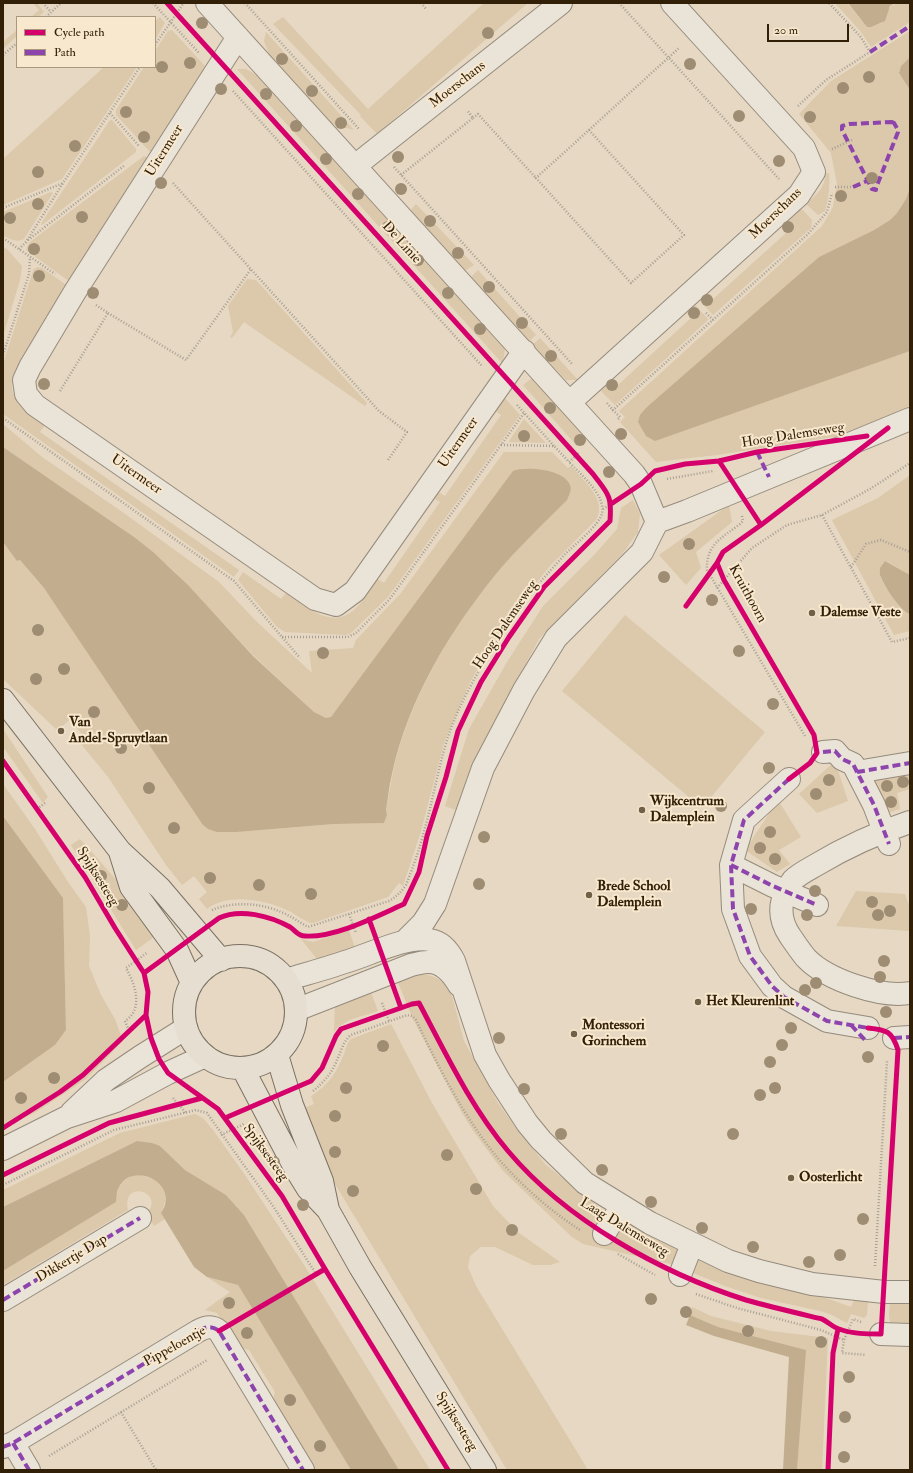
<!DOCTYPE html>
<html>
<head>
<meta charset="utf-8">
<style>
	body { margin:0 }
	#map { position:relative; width:913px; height:1473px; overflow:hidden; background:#e6d8c2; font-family:"IM FELL Double Pica",serif }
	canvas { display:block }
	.frame { position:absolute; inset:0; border:4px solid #321f07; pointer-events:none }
	.legend { position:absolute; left:16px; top:16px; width:140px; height:52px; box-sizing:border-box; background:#f8e8ce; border:1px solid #a9987e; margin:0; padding:5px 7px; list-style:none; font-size:12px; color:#321f07 }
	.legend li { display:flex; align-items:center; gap:8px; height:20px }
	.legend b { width:20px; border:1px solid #a9987e }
	.scale { position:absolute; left:767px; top:24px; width:82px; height:18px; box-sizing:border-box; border:2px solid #321f07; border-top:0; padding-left:5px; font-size:12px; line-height:14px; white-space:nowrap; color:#321f07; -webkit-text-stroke:3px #f8e8ce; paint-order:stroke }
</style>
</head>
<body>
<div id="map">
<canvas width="913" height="1473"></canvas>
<div class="frame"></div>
<ul class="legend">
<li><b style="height:5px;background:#d6006c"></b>Cycle path</li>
<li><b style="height:5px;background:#8e44ad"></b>Path</li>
</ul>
<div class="scale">20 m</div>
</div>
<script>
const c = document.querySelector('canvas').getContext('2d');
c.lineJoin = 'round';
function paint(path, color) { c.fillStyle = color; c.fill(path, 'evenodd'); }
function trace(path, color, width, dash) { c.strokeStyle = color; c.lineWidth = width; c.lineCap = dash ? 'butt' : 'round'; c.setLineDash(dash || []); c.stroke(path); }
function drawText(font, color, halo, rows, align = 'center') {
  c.font = font + ' "IM FELL Double Pica",serif'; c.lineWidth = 4; c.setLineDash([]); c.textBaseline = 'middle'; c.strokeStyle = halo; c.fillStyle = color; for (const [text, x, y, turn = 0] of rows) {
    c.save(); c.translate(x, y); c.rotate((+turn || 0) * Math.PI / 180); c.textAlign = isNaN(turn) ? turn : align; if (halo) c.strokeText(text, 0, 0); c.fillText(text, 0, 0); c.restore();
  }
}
const green = new Path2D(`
	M33 3H37L44 12 38 17H31L39 10Z
	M484 3H528L377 134 360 116 361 115 273 24 283 17 368 109Z
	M835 3H847L867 27 882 23C891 5 889 3 910 3V22L871 47 861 32Z
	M160 17 165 23 155 40V21Z
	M17 30V36L3 49V42Z
	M172 30 205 66 151 153 116 115V110L144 67H155V51L168 31Z
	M910 31V57L901 66 899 73 910 90V188L906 199 897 213 890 220 874 230 819 257 800 274 739 410 910 351V406L839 436 717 455 656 462 620 422 625 417 619 411 822 226 833 207 837 184 831 153 799 114 831 81Z
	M266 32 354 130 332 124 269 54 264 41Z
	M104 67H137L62 179 3 205V159Z
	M237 69H246L257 75 505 348 504 356 502 363Z
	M110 120H112L136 149V152L42 225 41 224 44 219Z
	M144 156 148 158 70 282 26 250 28 244 35 238Z
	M826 173H829C830 186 829 198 825 211L818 215 806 204C817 195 825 187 826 173Z
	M51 192 53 193 24 239C17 243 9 239 3 235V212Z
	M416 204 474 265 463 272 410 211Z
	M801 208 812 220 811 228 713 315 699 300 707 293 713 299 786 233 781 227Z
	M3 247 7 249 22 266 20 280 3 336Z
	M38 267 42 268 68 286 16 369C3 398 24 410 45 425L40 432 239 570 234 577 3 414V364L32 274 34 269Z
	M478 270 536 335 527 343 471 277Z
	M247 279 256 280 367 403 365 406 244 322 232 338 230 337 233 332 228 306Z
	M694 304 708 319 707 321 615 405 600 390 612 378 618 385 691 318 686 312Z
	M540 338 578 380H566L532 345Z
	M532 378 587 438 577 446 523 385Z
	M504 397 520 415 388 597 351 633 346 635 285 632 277 627 238 580 243 572 281 599 286 593C305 606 332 631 355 609 364 601 370 589 377 579L384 583 440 502 433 498 438 492 445 496 501 415 494 410Z
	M524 419 546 443 509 442V441Z
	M3 424 42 457 121 511 219 582 257 622 312 673 309 651 353 648 356 640 401 593 504 452H552L568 468 571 466C583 480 608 500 596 520L550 566 525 597 494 641 470 682 444 743 421 831 403 886 399 883 388 897 313 923H310C304 920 297 916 291 912 268 900 229 892 207 909L199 899 207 892 194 876 182 885 166 865 108 777 81 744 86 739 70 720 57 730 3 679V542L18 561 20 560 44 588 217 832H237L334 824 384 823 387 815 386 810C390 789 393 768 399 748 419 684 454 625 496 574 520 546 546 520 570 493 571 474 553 473 538 469L331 717 326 718 315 713 252 654 173 570 128 533 3 447Z
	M910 475V575L886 561 880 568C880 571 879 575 881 578 884 586 901 612 910 614V631L894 635 832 520 878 498Z
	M633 500 640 514 638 532 623 553 539 639 492 728 458 811 445 806 469 729 507 662 543 606 594 555 617 529 621 508Z
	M729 505 732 522 696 552 701 568 686 585 659 555Z
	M625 615 765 732 702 808 562 691Z
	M3 729 48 797 43 803 3 747Z
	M835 761 848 801 817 813 799 794Z
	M910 773V789L897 793 900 809 885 814 870 778Z
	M3 784 35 829 68 882 86 907 90 936 89 966 101 995 115 1019 123 1041 86 1079 36 1112 3 1128V1082L55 1045 66 1030 63 898 3 816Z
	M778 800 801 837 779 850 790 864 777 872 745 850Z
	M80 839 128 893 157 935 136 950 71 845Z
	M856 891 905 894 910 908V931L836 926Z
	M349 930 356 951 321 964 301 939 313 942Z
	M417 974C432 974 443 979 451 992L464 1041 498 1103 521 1135 546 1165 600 1208 701 1261 732 1273 826 1298 851 1307 854 1300 868 1301 867 1315 864 1318 851 1314 847 1323 832 1315 820 1311 761 1298 725 1286 671 1264 583 1244 572 1237 503 1171 474 1132 462 1113 413 1019 397 980Z
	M370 990 378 1011C363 1017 344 1018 334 1032L335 1003Z
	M391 1024 432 1103 493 1206 519 1233 560 1262 550 1265H533L495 1247H481L470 1256 468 1267 476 1286 588 1470H507L329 1174 302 1109 314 1104 311 1096C328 1086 337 1072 344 1054 346 1048 347 1043 351 1039Z
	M195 1114 203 1118 213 1130 245 1175 306 1268 430 1470H399L244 1215 226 1195 185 1170 160 1146 137 1141 3 1207V1190L120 1133Z
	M134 1174C158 1177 173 1189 161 1213L165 1219 154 1226 147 1213C166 1192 121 1178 128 1210L3 1285V1271L116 1202C118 1185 119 1184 134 1174Z
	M207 1277 238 1285 351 1470H318L311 1468 272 1403 275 1392 249 1350 238 1347 217 1313 205 1310 230 1292Z
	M890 1302H910V1328L891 1329 889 1315Z
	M692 1307 711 1316 771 1331 828 1338 822 1470H797L805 1350 718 1327 690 1315Z`);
const water = new Path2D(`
	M848 3H895L890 6 885 21 871 27H867Z
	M910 57V90L899 73 901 66Z
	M910 188V351L655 441 646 436 638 422 640 415 647 407 819 257 874 230 890 220 897 213 906 199Z
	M3 447 134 537 153 552 188 585 253 656 314 712 326 718 331 717 513 471C526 466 564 469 570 485 572 490 569 495 567 500 543 524 518 548 496 574 449 632 408 700 392 774 389 786 388 798 386 810L387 815 384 823 334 824 237 832H217L208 829 203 825 44 588 20 560 17 561 3 542Z
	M885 561 910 575V614C901 612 884 586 881 577 879 575 880 571 880 568Z
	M3 816 63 898 66 1030 55 1045 3 1082Z
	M137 1141 152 1143 160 1146 185 1170 226 1195 244 1215 399 1470H351L238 1285 207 1277 194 1267 161 1213C162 1211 164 1208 165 1205 172 1179 131 1163 119 1187 116 1191 117 1198 116 1202L3 1271V1207Z
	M690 1315 718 1327 806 1350 797 1470H783L789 1357 714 1336 686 1325Z`);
const path = new Path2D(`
	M43 3 51 12
	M153 3 199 53
	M245 3 359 129
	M421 3 426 9
	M619 3 779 179
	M46 17 61 3
	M155 45 183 4
	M3 55 17 43
	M233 91 482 366
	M798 106 826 80 870 52 860 36 829 3
	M110 113 139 146
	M473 118 478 114 536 178
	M589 130 684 235 631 283 536 178Z
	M589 130 679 48
	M832 149 852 140
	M394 167 573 365
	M401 175 473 118 467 110
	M173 183 379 411 407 432 388 460
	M835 187H853
	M3 208 63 183
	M3 238 55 274
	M28 240 125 165
	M19 249 26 242 63 183 140 67
	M108 313 186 360 251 269
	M706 313 713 320
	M3 355 29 274 30 257
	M60 391 108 313 96 305
	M607 403 613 410
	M517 405 554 446
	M3 418 234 581 300 658
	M618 419 620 417 613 410 807 235 827 212 832 193
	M501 445 554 446 569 462 580 452
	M667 479 713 471
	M603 509 611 504
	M822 515 892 642 910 638
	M742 516 743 521 740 524C722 538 706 544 707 570L805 736
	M851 567 866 544 881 540 910 552
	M717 588 752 548 787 525 822 515 870 489 910 463
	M282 637H348L356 633 389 600 524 413
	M37 809 45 803
	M212 910C233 901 261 903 281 912 291 916 299 922 308 927L389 901C396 897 401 892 406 885 413 867 420 848 425 828 433 799 438 769 447 740 464 688 498 638 531 594 541 580 553 568 564 555 574 545 600 525 602 513 606 495 580 474 569 462
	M349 914 356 933
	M382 1003 389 1021
	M130 1033 125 1021C144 1009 135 984 126 968L148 952
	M313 1091C324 1082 332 1073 337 1060 341 1052 343 1041 351 1035L407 1015 412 1016 416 1020C438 1067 463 1115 496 1156 520 1184 549 1210 580 1230
	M173 1098 186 1113
	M221 1135 244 1124
	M3 1185 114 1130 196 1110 207 1113 275 1209 316 1274
	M618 1254 655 1275
	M875 1266 887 1061
	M696 1294 737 1308 821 1330 844 1340
	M861 1322 853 1319 844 1340 842 1353 866 1355
	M121 1412 156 1470
	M49 1456 207 1360`);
const minor = new Path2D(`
	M207 3 634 474 641 484 657 522
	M238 37 76 290 30 367 24 380 26 394 35 405 315 599 336 605 355 591 524 351
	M355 166 561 3
	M570 402 799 195 814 172 804 148 672 3
	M823 752 835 751 842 759 853 764 874 805 889 844
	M857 772 910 763
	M789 779 744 820 731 865 733 909 750 956 772 986 784 997 827 1021 868 1028
	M910 822C877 833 846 847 816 865 809 869 799 874 793 880 791 883 788 887 787 890 778 906 780 921 790 936 795 943 800 951 806 958 827 980 881 998 910 993
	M731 865 773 886 817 905
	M405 941 423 923 435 904 483 768 524 690 556 638 642 552 657 522 687 511 910 419
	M286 980C309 973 331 967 354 959 375 952 408 936 430 940 442 942 449 951 454 961L485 1055 499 1080 527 1123 541 1140 585 1183 650 1223 728 1261 759 1271 812 1284 884 1292H910
	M296 1010 411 965C416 964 422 962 427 962 441 961 452 973 459 985
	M894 1038 910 1037
	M72 1112 106 1080 140 1057 186 1028
	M3 1149 67 1117 116 1101 168 1073 205 1056
	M604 1234 622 1206
	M680 1275 692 1244
	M3 1300 140 1218
	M881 1334 910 1335
	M13 1443 29 1470
	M3 1447 13 1443 198 1331C205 1327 212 1325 219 1331L303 1470`);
const major = new Path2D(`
	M3 700 120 851 160 888 221 960
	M120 852 131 887 177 950 192 983
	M184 1012a56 56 0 1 1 112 0a56 56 0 1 1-112 0Z
	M277 1055 292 1105 322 1181 328 1210
	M243 1069 295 1168 308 1189 328 1210 360 1267 485 1470`);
const quiet = new Path2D(`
	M870 52 910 26
	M892 122 894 123 898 130V132L876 188V190L872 189 842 130V126L849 124Z
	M853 187 867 181
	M757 452 769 477
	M823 752 835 751 842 759 853 764 874 805 889 844
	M857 772 910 763
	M789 779 744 820 731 865 733 909 750 956 772 986 784 997 827 1021 868 1028
	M731 865 773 886 817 905
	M851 1025 865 1040
	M894 1038 910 1037
	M3 1300 140 1218
	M13 1443 29 1470
	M3 1447 13 1443 198 1331C205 1327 212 1325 219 1331L303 1470`);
const cycleway = new Path2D(`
	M719 461 761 525
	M611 504 641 484 655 471 685 464 719 461 757 452 867 436
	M686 606 717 563
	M3 761 85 877 115 928 144 973 148 992 146 1015 151 1038 159 1059 168 1073 218 1109 282 1196 325 1269 448 1470
	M789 779 810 763 817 753 814 735 724 580 717 563 723 552 761 525 888 428
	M369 919 401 1008
	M144 973 219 918C240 908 270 916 290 927 296 931 298 936 305 936 335 938 377 916 404 904L419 872 427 836 446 777 458 731 481 682 509 637 544 587 610 521C612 495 608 494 593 474L167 3
	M225 1118 311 1081 322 1068 336 1036 341 1029 412 1004 419 1003C446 1054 471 1107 508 1151 566 1220 661 1273 746 1300 771 1307 797 1313 822 1319 828 1322 833 1327 839 1329 852 1334 867 1334 881 1334L898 1050C892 1031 887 1030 868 1028
	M3 1128 60 1092 83 1075 146 1015
	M3 1175 109 1123 202 1098
	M219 1331 325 1269
	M828 1470 833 1353 838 1329`);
const trees = [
	[202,23],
	[488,33],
	[282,59],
	[190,63],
	[690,64],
	[162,67],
	[869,77],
	[843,88],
	[221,89],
	[312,91],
	[266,94],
	[126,112],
	[739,116],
	[810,117],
	[341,123],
	[296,126],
	[144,137],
	[75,146],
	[398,157],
	[326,159],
	[779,161],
	[38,172],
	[872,178],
	[161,183],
	[401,189],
	[358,194],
	[841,196],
	[38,204],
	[82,217],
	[10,218],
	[430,221],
	[388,227],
	[788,227],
	[34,249],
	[458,253],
	[418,260],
	[39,276],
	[489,287],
	[93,293],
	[448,293],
	[707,300],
	[694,313],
	[522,323],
	[480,329],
	[551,356],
	[44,384],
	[612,385],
	[550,408],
	[621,434],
	[524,436],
	[580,440],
	[609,472],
	[689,544],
	[664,577],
	[712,600],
	[38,630],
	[739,651],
	[323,653],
	[64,669],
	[36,679],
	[773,704],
	[94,712],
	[121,748],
	[769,768],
	[829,780],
	[903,782],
	[887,786],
	[149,788],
	[816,794],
	[891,802],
	[721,806],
	[174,828],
	[770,832],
	[484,837],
	[760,848],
	[775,859],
	[101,876],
	[210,878],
	[479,884],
	[259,885],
	[815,891],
	[311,894],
	[872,902],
	[122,905],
	[751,909],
	[890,911],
	[807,915],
	[878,915],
	[884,961],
	[880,977],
	[816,983],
	[805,990],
	[886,1012],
	[791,1028],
	[499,1038],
	[782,1045],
	[383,1046],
	[868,1057],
	[770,1062],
	[54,1078],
	[346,1088],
	[775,1088],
	[524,1089],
	[760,1095],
	[21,1098],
	[335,1116],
	[561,1134],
	[733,1134],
	[335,1152],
	[447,1155],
	[274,1162],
	[602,1170],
	[476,1189],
	[353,1191],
	[651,1202],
	[303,1205],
	[863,1219],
	[702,1228],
	[512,1230],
	[753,1247],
	[840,1255],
	[809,1262],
	[651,1299],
	[229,1303],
	[686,1312],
	[748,1331],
	[247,1333],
	[821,1342],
	[849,1377],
	[290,1400],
	[845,1417],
	[320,1446],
	[844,1457]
];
const markers = [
	[812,613,4,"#716048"],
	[61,731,4,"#716048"],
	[642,810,4,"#716048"],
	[589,895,4,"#716048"],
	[698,1002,4,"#716048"],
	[574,1034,4,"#716048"],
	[791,1178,4,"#716048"]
];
const streetNames = [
	["Moerschans",458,85,-38],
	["Uitermeer",165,151,-58],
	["Moerschans",776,214,-44],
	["De Linie",401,243,48],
	["Hoog Dalemseweg",793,436,-9],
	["Uitermeer",459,443,-55],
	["Uitermeer",136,475,35],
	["Kruithoorn",747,594,61],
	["Hoog Dalemseweg",506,625,-56],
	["Spijksesteeg",97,877,58],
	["Spijksesteeg",265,1153,54],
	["Laag Dalemseweg",624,1228,31],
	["Dikkertje Dap",72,1259,-31],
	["Pippeloentje",175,1347,-29],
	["Spijksesteeg",456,1422,58]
];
const poiNames = [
	["Dalemse Veste",820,613],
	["Van",69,723],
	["Andel-Spruytlaan",69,739],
	["Wijkcentrum",650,802],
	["Dalemplein",650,818],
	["Brede School",597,887],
	["Dalemplein",597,903],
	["Het Kleurenlint",706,1002],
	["Montessori",582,1026],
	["Gorinchem",582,1042],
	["Oosterlicht",799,1178]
];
paint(green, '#dcc8aa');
paint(water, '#c2ad8f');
trace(minor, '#958b7c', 24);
trace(major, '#7b7163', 24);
trace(path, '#a69f94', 2.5, [1, 2]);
trace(minor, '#e9e3d8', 22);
trace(major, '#e6ded1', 22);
trace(quiet, '#8e44ad', 4, [8, 4]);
trace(cycleway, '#d6006c', 5);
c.fillStyle = '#9e8c73';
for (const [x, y] of trees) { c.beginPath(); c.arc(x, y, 6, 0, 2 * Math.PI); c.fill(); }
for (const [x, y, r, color] of markers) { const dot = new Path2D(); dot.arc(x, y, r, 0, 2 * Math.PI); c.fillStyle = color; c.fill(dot); trace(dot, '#f8e8ce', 1.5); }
drawText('14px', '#321f07', '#f8e8ce', streetNames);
drawText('bold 14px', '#321f07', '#f8e8ce', poiNames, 'left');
</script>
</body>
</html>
